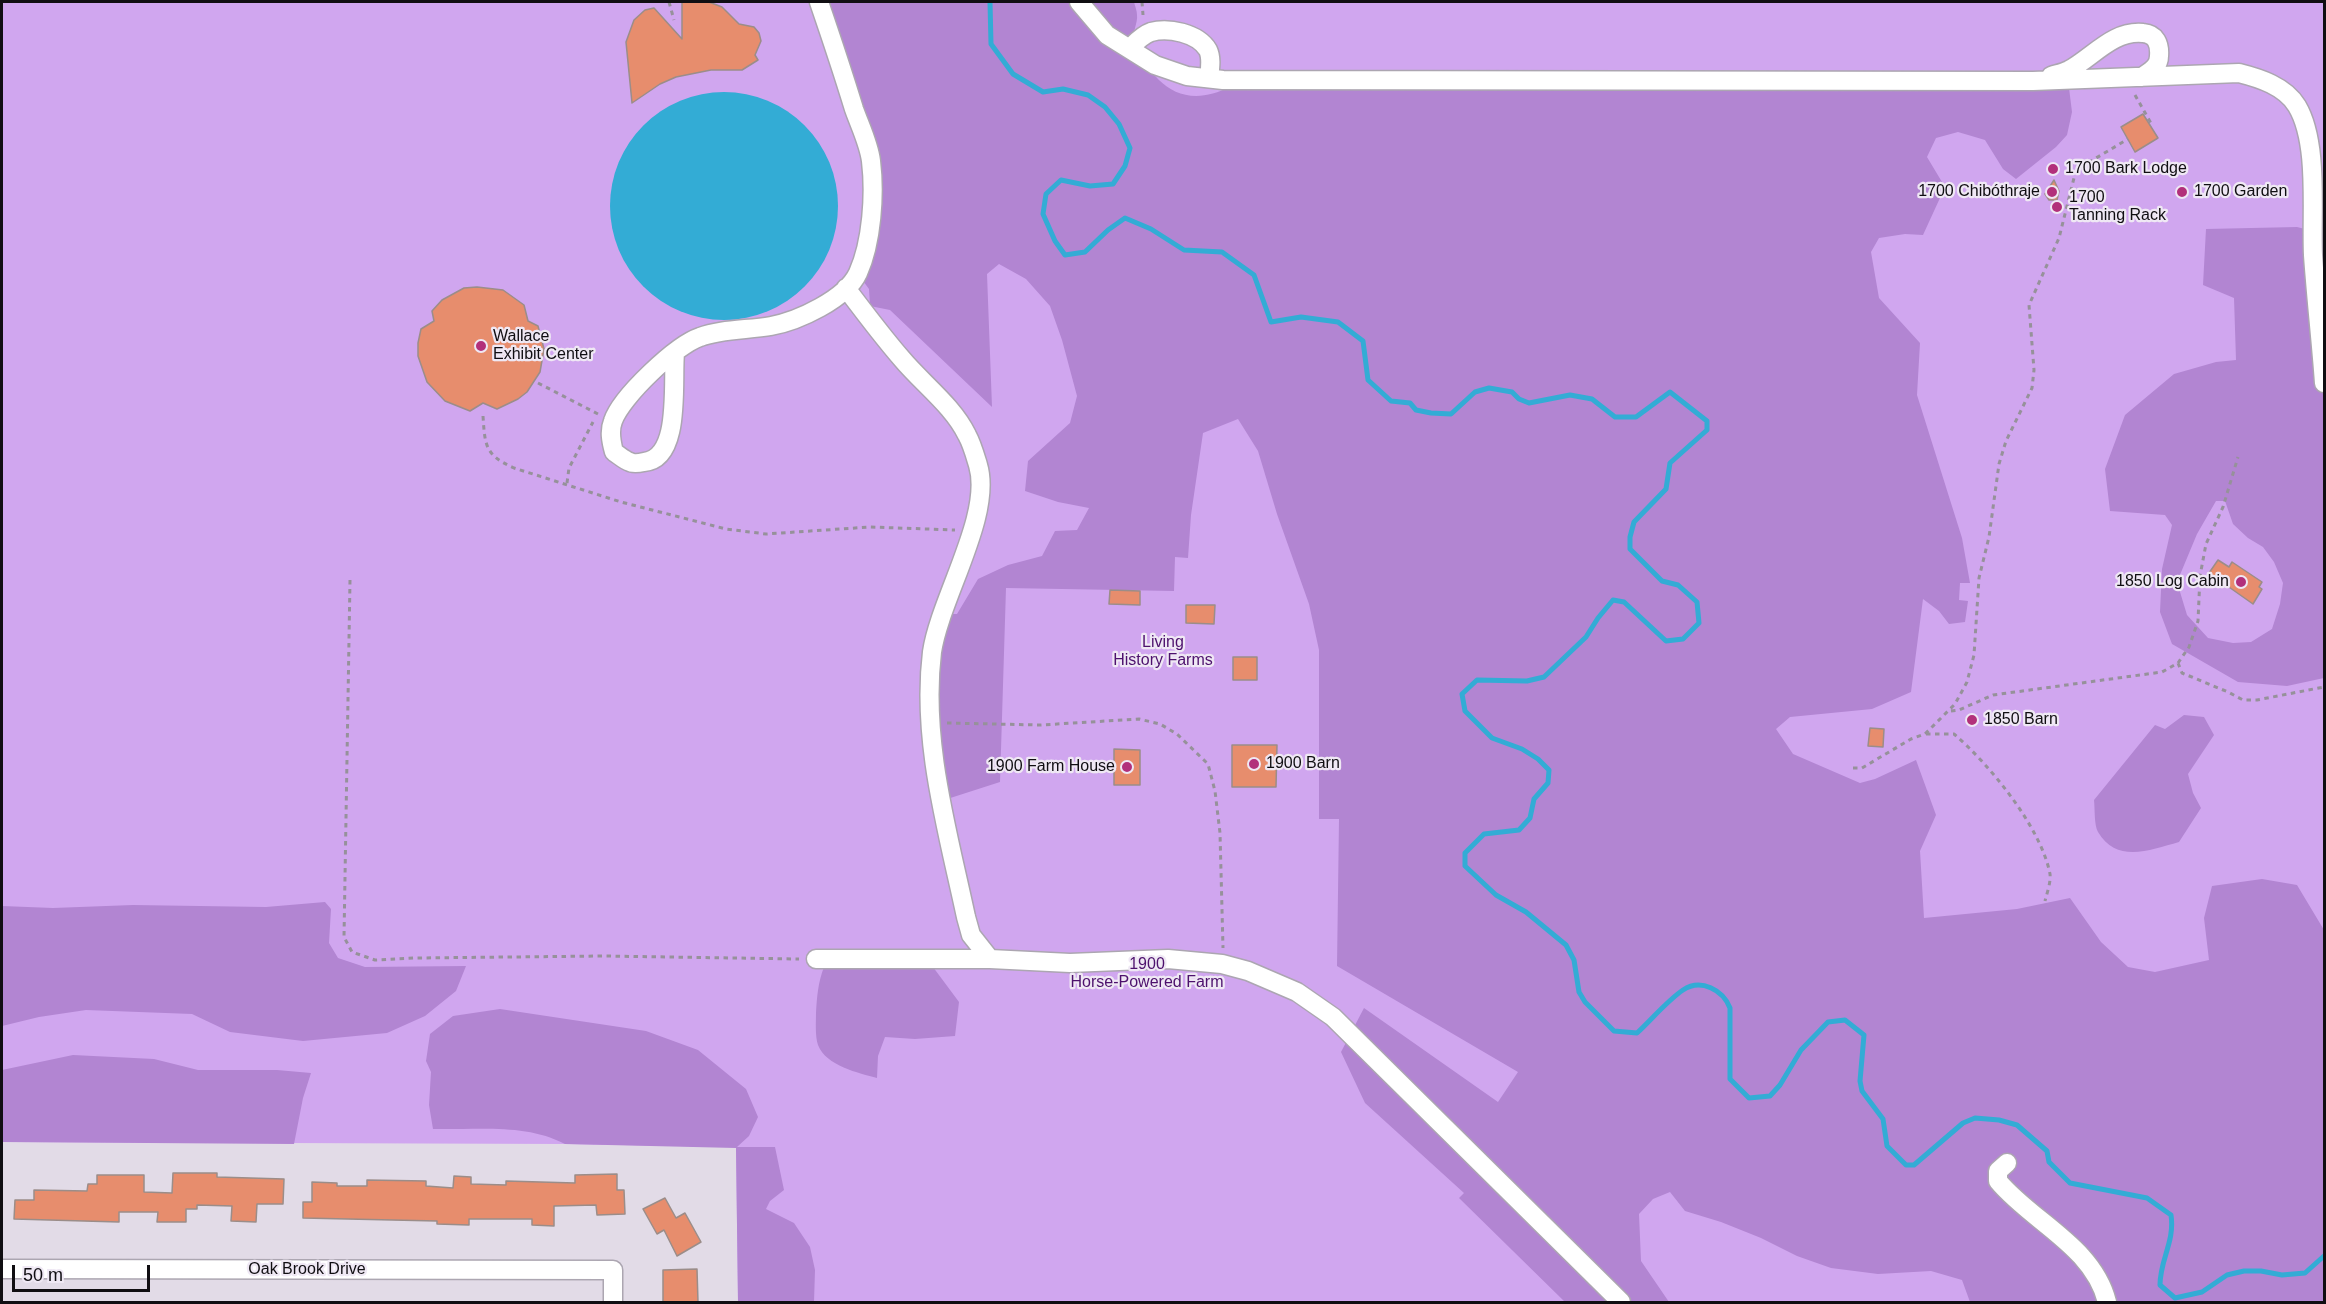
<!DOCTYPE html>
<html>
<head>
<meta charset="utf-8">
<style>
	body { margin:0 }
	#map { position:relative; width:2326px; height:1304px; overflow:hidden; background:#e2dbe7; font-family:Helvetica,sans-serif }
	canvas { display:block }
	.frame { position:absolute; inset:0; border:3px solid #100e12; pointer-events:none }
	.scale { position:absolute; left:12px; top:1265px; width:138px; height:27px; box-sizing:border-box; border:3px solid #100e12; border-top:0; padding-left:8px; font-size:18px; line-height:21px; white-space:nowrap; color:#100e12; -webkit-text-stroke:4px #efe8f4; paint-order:stroke }
</style>
</head>
<body>
<div id="map">
<canvas width="2326" height="1304"></canvas>
<div class="frame"></div>
<div class="scale">50 m</div>
</div>
<script>
const c = document.querySelector('canvas').getContext('2d');
c.lineJoin = 'round';
function paint(path, color) { c.fillStyle = color; c.fill(path, 'evenodd'); }
function trace(path, color, width, dash) { c.strokeStyle = color; c.lineWidth = width; c.lineCap = dash ? 'butt' : 'round'; c.setLineDash(dash || []); c.stroke(path); }
function drawText(font, color, halo, rows, align = 'center') {
  c.font = font + ' Helvetica,sans-serif'; c.lineWidth = 4.5; c.setLineDash([]); c.textBaseline = 'middle'; c.strokeStyle = halo; c.fillStyle = color; for (const [text, x, y, turn = 0] of rows) {
    c.save(); c.translate(x, y); c.rotate((+turn || 0) * Math.PI / 180); c.textAlign = isNaN(turn) ? turn : align; if (halo) c.strokeText(text, 0, 0); c.fillText(text, 0, 0); c.restore();
  }
}
const green = new Path2D(`
	M2 2H2324V1302H738L736 1147 565 1144 2 1142Z`);
const forest = new Path2D(`
	M819 2H1134C1135 6 1137 11 1137 15 1138 23 1132 31 1135 38 1150 84 1183 112 1231 86L2068 80 2072 112 2067 135 2056 147 2016 179 2003 169 1985 140 1958 132 1936 138 1927 157 1945 187 1923 235 1905 234 1879 238 1871 252 1879 298 1920 343 1917 395 1962 538 1970 583H1960L1959 600 1968 601 1965 622 1949 624 1939 611 1923 599 1911 692 1872 709 1790 717 1776 729 1793 754 1860 783 1875 779 1916 760 1936 815 1920 851 1924 918 2017 909 2070 898 2101 942 2128 967 2155 972 2209 960 2204 918 2212 886 2262 879 2297 885 2324 930V1302H1970L1962 1280 1931 1271 1878 1274 1831 1268 1797 1256 1761 1238 1721 1222 1685 1211 1670 1192 1653 1199 1639 1214 1641 1261 1669 1302H1565L1459 1198 1464 1193 1365 1103 1341 1052 1364 1008 1498 1102 1518 1072 1337 966 1339 819H1319V650L1309 604 1277 514 1258 451 1238 419 1203 433 1191 515 1188 558 1175 557 1174 591 1006 588 1000 782 941 801 934 752 941 614H957L978 579 1008 565 1042 556 1055 531 1077 530 1089 508 1058 502 1025 491 1028 461 1070 423 1077 396 1062 340 1050 306 1026 279 999 264 987 274 992 407 890 310 870 306 869 289 858 274 870 159Z
	M2297 227 2324 234V678L2287 686 2238 682 2172 644 2160 612 2162 569 2172 525 2165 515 2110 511 2105 469 2125 415 2174 374 2216 362 2236 360 2234 298 2203 285 2206 229ZM2216 501H2225L2233 524 2248 538 2263 547 2274 562 2283 583 2280 604 2272 629 2251 642 2233 643 2208 638 2187 615 2177 582 2197 534Z
	M2184 715 2204 717 2214 735 2188 774 2193 793 2201 808 2179 842C2150 850 2117 864 2098 832 2094 825 2095 809 2094 800L2155 725 2165 729Z
	M325 902 331 909 329 943 338 958 365 967 466 966 456 991 425 1016 387 1033 303 1041 230 1032 192 1014 86 1010 39 1017 2 1026V906L53 908 133 905 266 907Z
	M824 967H933L959 1002 955 1036 915 1039 885 1037 878 1056 877 1078C859 1073 826 1066 818 1045 815 1036 816 1022 816 1013 817 996 818 983 824 967Z
	M500 1009 646 1031 698 1050 746 1089 758 1117 749 1136 737 1147H775L784 1190 770 1201 766 1209 794 1223 810 1247 815 1270 814 1302H738L736 1148 565 1144C526 1123 476 1130 433 1129L429 1105 431 1072 426 1061 430 1034 453 1016Z
	M73 1055 154 1059 198 1070H277L311 1073 303 1098 294 1144 2 1142V1070Z`);
const water = new Path2D(`
	M610 206a114 114 0 1 1 228 0a114 114 0 1 1-228 0Z`);
const stream = new Path2D(`
	M990 2 991 44 1013 74 1043 92 1063 89 1088 95 1105 107 1119 124 1130 148 1125 166 1113 184 1090 186 1061 180 1046 194 1043 214 1055 241 1065 255 1085 252 1108 230 1125 218 1151 229 1184 250 1222 252 1254 275 1271 322 1301 317 1338 322 1363 341 1368 380 1391 401 1410 403 1416 410 1431 413 1451 414 1475 392 1489 388 1512 392 1519 399 1529 403 1570 395 1592 399 1615 417H1636L1670 392 1707 421V430L1670 463 1666 489 1634 522 1630 537V549L1662 581 1678 585 1697 602 1699 623 1683 639 1666 641 1624 602 1613 600 1598 618 1586 637 1544 677 1527 681 1477 680 1462 694 1465 711 1492 738 1522 749 1538 759 1549 770 1548 783 1534 799 1530 818 1519 830 1484 834 1465 853V866L1496 895 1526 912 1566 945 1574 960 1579 992 1585 1002 1614 1031 1637 1033C1651 1020 1668 1000 1683 990 1701 978 1723 990 1730 1008V1079L1749 1098 1770 1096 1780 1085 1801 1050 1828 1022 1845 1020 1864 1035 1860 1081 1862 1091 1883 1119 1887 1146 1906 1165H1914L1963 1123 1975 1118 1999 1120 2017 1125 2047 1151 2049 1162 2070 1183 2147 1198 2171 1215C2175 1242 2160 1259 2160 1285L2175 1298 2202 1292 2227 1275 2244 1271H2261L2282 1275 2305 1273 2324 1256`);
const building = new Path2D(`
	M682 2H709L722 7 739 24 754 27 759 33 761 41 755 55 758 60 742 70H711L676 77 660 84 632 103 626 42 634 20 645 10 654 8 682 39Z
	M2143 114 2158 138 2135 152 2121 127Z
	M2054 180 2059 191 2057 200H2049L2045 194Z
	M477 287 503 290 524 305 528 321 538 326 544 349 540 372 527 392 518 399 497 409 483 403 470 411 445 401 427 382 418 356V343L421 329 434 321 432 311 442 300 464 288Z
	M2218 560 2229 567 2232 562 2262 582 2259 587 2262 589 2253 604 2209 573Z
	M1110 590 1140 591V605L1109 604Z
	M1186 605H1215L1214 624 1186 623Z
	M1233 657H1257V680H1233Z
	M1870 728 1884 729 1883 747 1868 746Z
	M1232 745H1277L1276 787H1232Z
	M1114 749 1140 750V785H1114Z
	M173 1173H217V1177L284 1179 283 1204H257L256 1222 231 1221 232 1206 197 1205V1209H186V1222H157L158 1212H119V1222L14 1219 15 1200H34V1190L87 1191 88 1184H97V1175H144V1192L172 1193Z
	M617 1174V1190H624L625 1214 597 1215 596 1205 554 1206V1226L532 1225V1219H469V1225L437 1224V1221L303 1218V1202H312V1182L337 1183V1186H367V1180L426 1181V1186L453 1188 454 1176 471 1177V1184L506 1185V1181L575 1183V1175Z
	M665 1198 676 1218 685 1213 701 1242 677 1256 664 1230 657 1234 643 1209Z
	M697 1269 698 1302H663V1270Z`);
const path = new Path2D(`
	M669 2 674 20
	M1142 2 1143 15
	M2135 95 2152 125 2150 126
	M538 383 598 414
	M483 416C485 446 485 455 514 468L621 502 726 529 766 534 870 527 955 530
	M567 483 569 468 593 422
	M350 580 344 937 352 952 375 960 415 958 604 956 799 959
	M2178 663 2182 673 2228 692 2243 700H2257L2324 687
	M1951 711 1959 710 1993 695 2162 672 2178 663 2189 647 2198 621 2200 576 2206 544 2223 507 2238 457
	M947 723 1041 725 1139 719 1160 724 1177 734 1208 764 1215 791 1220 833 1223 948
	M1926 734H1954C1989 764 2041 827 2050 874 2051 882 2047 893 2045 901
	M1853 768H1862L1911 739 1925 734 1955 704 1967 682 1974 655 1979 578 1989 537 1999 464 2006 441 2032 388 2034 370 2029 305 2059 238 2075 174 2081 167 2128 139`);
const minor = new Path2D(`
	M1079 2 1107 35 1155 65 1187 76 1223 80 2033 81 2239 73C2259 78 2285 86 2297 106 2319 143 2311 212 2313 255 2316 298 2321 341 2324 383
	M1129 49C1135 43 1142 35 1151 32 1168 27 1198 33 1208 50 1212 58 1210 69 1209 78
	M2051 76C2057 74 2063 73 2069 70 2093 57 2113 30 2143 33 2156 34 2160 44 2159 56 2159 67 2150 71 2142 77
	M846 288C864 312 882 336 902 359 923 384 953 406 967 435 972 444 975 455 978 465 993 515 940 598 932 652 921 741 948 832 966 917L971 935 990 959
	M675 353C672 380 682 459 644 462 639 463 633 464 630 462 624 460 619 455 614 452 611 441 609 431 613 421 621 397 676 345 700 337 721 329 748 330 771 326 798 321 846 299 858 273 872 242 875 194 871 161 869 144 860 126 854 109 843 73 831 37 819 2
	M816 959H990L1070 963 1168 959 1222 964 1248 971 1297 992 1333 1017 1621 1302
	M2007 1163 1998 1171V1181C2032 1222 2093 1246 2107 1302
	M2 1269 613 1270V1302`);
const markers = [
	[2053,169,6,"#b2307b"],
	[2052,192,6,"#b2307b"],
	[2182,192,6,"#b2307b"],
	[2057,207,6,"#b2307b"],
	[481,346,6,"#b2307b"],
	[2241,582,6,"#b2307b"],
	[1972,720,6,"#b2307b"],
	[1254,764,6,"#b2307b"],
	[1127,767,6,"#b2307b"]
];
const poiNames = [
	["1700 Bark Lodge",2065,169],
	["1700 Chibóthraje",2040,192,"right"],
	["1700 Garden",2194,192],
	["1700",2069,198],
	["Tanning Rack",2069,216],
	["Wallace",493,337],
	["Exhibit Center",493,355],
	["1850 Log Cabin",2229,582,"right"],
	["1850 Barn",1984,720],
	["1900 Barn",1266,764],
	["1900 Farm House",1115,767,"right"]
];
const parkNames = [
	["Living",1163,643],
	["History Farms",1163,661],
	["1900",1147,965],
	["Horse-Powered Farm",1147,983]
];
const streetNames = [
	["Oak Brook Drive",307,1270]
];
paint(green, '#d0a6ef');
paint(forest, '#b285d2');
paint(water, '#33acd5');
trace(stream, '#33acd5', 5);
paint(building, '#e78d6d');
trace(building, '#9b8d89', 1.5);
trace(minor, '#aca6b1', 21);
trace(path, '#96919a', 3, [4.5, 4.5]);
trace(minor, '#fff', 18);
for (const [x, y, r, color] of markers) { const dot = new Path2D(); dot.arc(x, y, r, 0, 2 * Math.PI); c.fillStyle = color; c.fill(dot); trace(dot, '#efe8f4', 2); }
drawText('16px', '#100e12', '#efe8f4', poiNames, 'left');
drawText('16px', '#4d116d', '#efe8f4', parkNames);
drawText('16px', '#100e12', '#efe8f4', streetNames);
</script>
</body>
</html>
